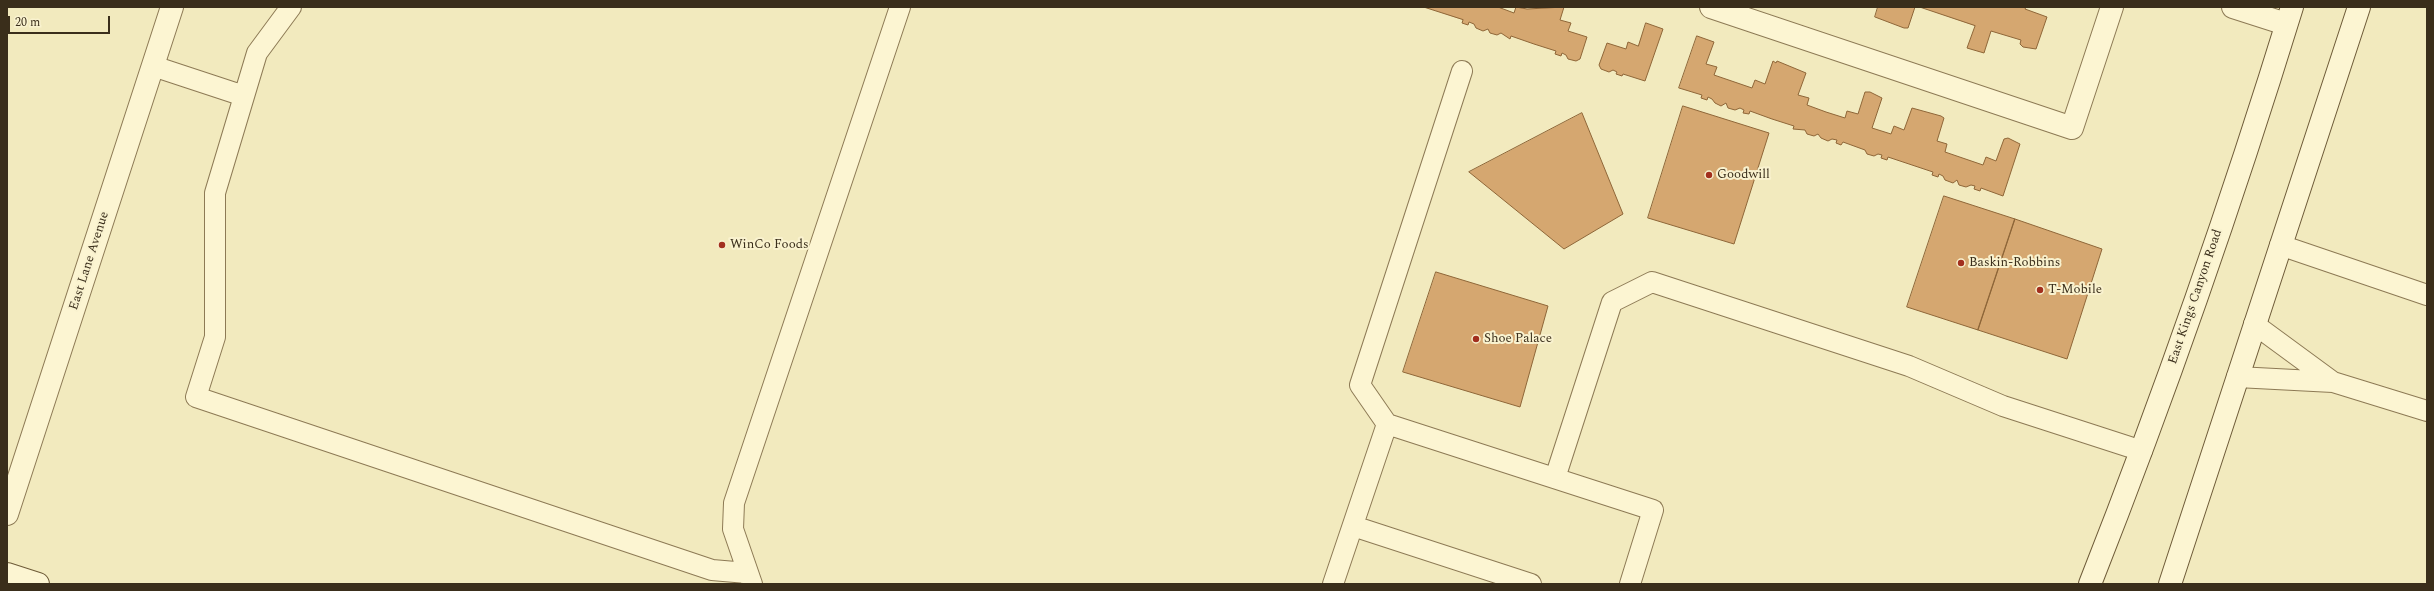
<!DOCTYPE html>
<html>
<head>
<meta charset="utf-8">
<style>
	body { margin:0 }
	#map { position:relative; width:2434px; height:591px; overflow:hidden; background:#f2eabe; font-family:Spectral,serif }
	canvas { display:block }
	.frame { position:absolute; inset:0; border:8px solid #3a2e1b; pointer-events:none }
	.scale { position:absolute; left:8px; top:16px; width:102px; height:18px; box-sizing:border-box; border:2px solid #3a2e1b; border-top:0; padding-left:5px; font-size:12px; line-height:14px; white-space:nowrap; color:#3a2e1b; -webkit-text-stroke:3px #f9f2cf; paint-order:stroke }
</style>
</head>
<body>
<div id="map">
<canvas width="2434" height="591"></canvas>
<div class="frame"></div>
<div class="scale">20 m</div>
</div>
<script>
const c = document.querySelector('canvas').getContext('2d');
c.lineJoin = 'round';
function paint(path, color) { c.fillStyle = color; c.fill(path, 'evenodd'); }
function trace(path, color, width, dash) { c.strokeStyle = color; c.lineWidth = width; c.lineCap = dash ? 'butt' : 'round'; c.setLineDash(dash || []); c.stroke(path); }
function drawText(font, color, halo, rows, align = 'center') {
  c.font = font + ' Spectral,serif'; c.lineWidth = 4; c.setLineDash([]); c.textBaseline = 'middle'; c.strokeStyle = halo; c.fillStyle = color; for (const [text, x, y, turn = 0] of rows) {
    c.save(); c.translate(x, y); c.rotate((+turn || 0) * Math.PI / 180); c.textAlign = isNaN(turn) ? turn : align; if (halo) c.strokeText(text, 0, 0); c.fillText(text, 0, 0); c.restore();
  }
}
const building = new Path2D(`
	M1424 7H1498L1514 13 1516 7 1527 9 1564 7 1560 20 1571 23 1568 31 1587 37 1580 59 1576 61 1568 59 1566 55 1562 53 1561 56 1555 54 1556 51 1534 44 1511 36 1510 39 1501 33 1497 35 1490 33 1488 29 1483 31 1476 28 1474 24 1469 22 1468 25 1462 23 1463 20Z
	M1878 7H1915L1908 28H1904L1875 17Z
	M1920 7H2026L2025 9 2047 17 2036 49 2023 47 2020 44 2021 40 1991 31 1984 53 1967 48 1975 26Z
	M1646 23 1663 29 1645 81 1623 74 1622 76 1616 74 1617 72 1613 70 1609 72 1601 69 1599 65 1607 43 1626 49 1628 42 1638 46Z
	M1697 36 1714 42 1706 64 1717 67 1714 75 1752 88 1755 80 1765 84 1773 61 1776 63 1777 61 1806 73 1798 95 1809 98 1807 105 1826 112 1845 118 1847 111 1858 114 1865 92H1870L1882 98 1872 128 1891 134 1894 126 1904 130 1912 108 1941 116 1944 118 1937 141 1947 144 1945 152 1983 165 1986 157 1996 161 2004 139 2008 138 2020 144 2003 196 1981 188 1980 191 1974 189 1975 186 1971 185 1966 187 1959 185 1957 180 1953 183 1945 180 1943 176 1939 174 1938 177 1932 175 1933 172 1888 157 1887 160 1881 158 1882 155 1878 154 1874 156 1867 154 1865 150 1843 142 1841 145 1836 143 1837 140 1832 139 1828 141 1821 138 1818 134 1814 136 1807 134 1805 130 1793 129 1794 126 1772 119 1750 111 1749 114 1743 113 1744 110 1740 108 1735 110 1728 108 1726 103 1721 106 1715 103 1712 99 1708 97 1707 100 1701 98 1702 95 1679 88Z
	M1683 106 1769 133 1734 244 1648 218Z
	M1582 113 1623 214 1564 249 1469 172Z
	M1944 196 2015 219 1978 330 1907 307Z
	M2015 219 2102 249 2067 359 1978 330Z
	M1436 272 1548 306 1520 407 1403 372Z`);
const service = new Path2D(`
	M291 7 257 53 215 193V337L196 397 712 570 747 573
	M153 66 244 96
	M1462 71 1360 385 1387 424 1653 510 1630 584
	M2280 245 2427 295
	M2254 324 2333 382
	M2237 377 2333 382 2427 411
	M1555 478 1612 302 1652 282 1909 366 2003 406 2142 451
	M1353 526 1531 584
	M752 584 733 529 734 503 900 7
	M1333 584 1387 424`);
const minor = new Path2D(`
	M1711 7 2072 128 2112 7
	M2233 7 2286 24`);
const tertiary = new Path2D(`
	M7 514 172 7`);
const secondary = new Path2D(`
	M7 574 38 584
	M2090 584C2165 394 2232 202 2292 7
	M2170 584 2359 7`);
const markers = [
	[1709,175,4,"#a22f1e"],
	[722,245,4,"#a22f1e"],
	[1961,263,4,"#a22f1e"],
	[2040,290,4,"#a22f1e"],
	[1476,339,4,"#a22f1e"]
];
const poiNames = [
	["Goodwill",1717,175],
	["WinCo Foods",730,245],
	["Baskin-Robbins",1969,263],
	["T-Mobile",2048,290],
	["Shoe Palace",1484,339]
];
const streetNames = [
	["East Lane Avenue",90,261,-72],
	["East Kings Canyon Road",2196,297,-71]
];
paint(building, '#d5a770');
trace(building, '#8e6638', 1);
trace(service, '#8d7a55', 22);
trace(minor, '#8d7a55', 24);
trace(tertiary, '#8d7a55', 24);
trace(secondary, '#6e5b38', 24);
trace(service, '#fcf5d2', 20);
trace(minor, '#fcf5d2', 22);
trace(tertiary, '#fcf5d2', 22);
trace(secondary, '#fcf5d2', 22);
for (const [x, y, r, color] of markers) { const dot = new Path2D(); dot.arc(x, y, r, 0, 2 * Math.PI); c.fillStyle = color; c.fill(dot); trace(dot, '#f9f2cf', 1.5); }
drawText('13px', '#3a2e1b', '#f9f2cf', poiNames, 'left');
drawText('13px', '#3a2e1b', '#f9f2cf', streetNames);
</script>
</body>
</html>
